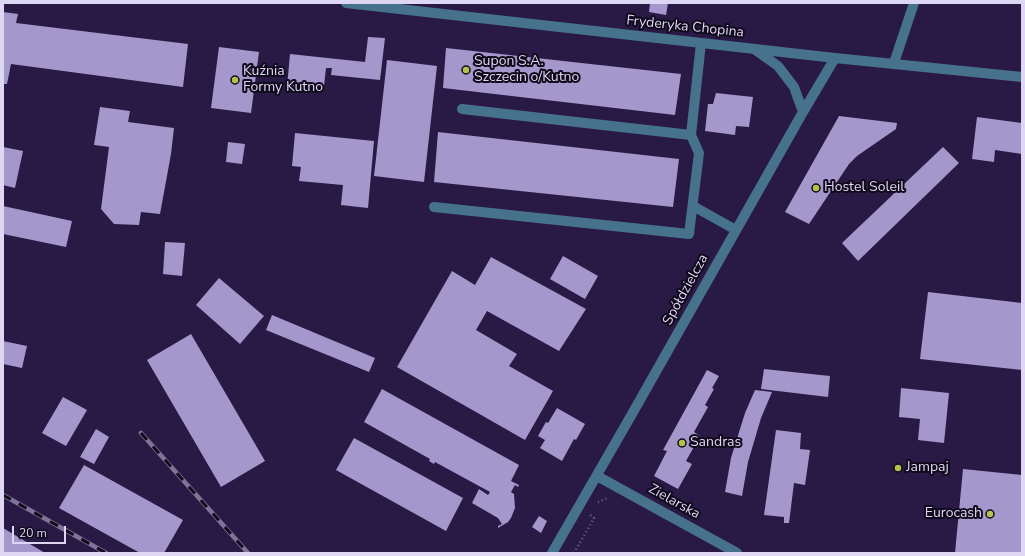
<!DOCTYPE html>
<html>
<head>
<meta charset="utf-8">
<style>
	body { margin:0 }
	#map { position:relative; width:1025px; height:556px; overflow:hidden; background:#291a45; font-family:"Nunito Sans",sans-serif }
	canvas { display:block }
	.frame { position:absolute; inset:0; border:4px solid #ddd7f3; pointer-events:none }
	.scale { position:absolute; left:12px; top:526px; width:54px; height:18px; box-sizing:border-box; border:2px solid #ddd7f3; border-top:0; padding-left:5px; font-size:12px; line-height:14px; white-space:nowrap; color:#ddd7f3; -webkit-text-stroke:3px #100a1c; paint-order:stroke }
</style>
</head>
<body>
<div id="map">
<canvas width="1025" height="556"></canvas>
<div class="frame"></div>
<div class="scale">20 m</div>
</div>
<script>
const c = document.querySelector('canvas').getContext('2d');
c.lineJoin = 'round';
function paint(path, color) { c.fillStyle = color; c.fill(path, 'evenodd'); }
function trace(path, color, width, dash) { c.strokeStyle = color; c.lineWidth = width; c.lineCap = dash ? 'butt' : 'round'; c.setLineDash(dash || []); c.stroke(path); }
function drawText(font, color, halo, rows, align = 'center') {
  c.font = font + ' "Nunito Sans",sans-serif'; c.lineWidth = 4; c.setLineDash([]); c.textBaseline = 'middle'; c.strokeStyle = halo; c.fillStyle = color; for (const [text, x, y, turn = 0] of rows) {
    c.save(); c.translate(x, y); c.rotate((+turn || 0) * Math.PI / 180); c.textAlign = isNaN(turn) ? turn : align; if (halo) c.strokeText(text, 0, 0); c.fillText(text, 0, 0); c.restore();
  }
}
const building = new Path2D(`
	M650 3H668L666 15 649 12Z
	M3 12 18 14 16 23 188 44 183 87 11 64 7 84H3Z
	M368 37 385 38 380 80 331 75 332 68H326L324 86 303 84 302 88 287 87 290 54 365 62Z
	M219 47 259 52 251 113 211 108Z
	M446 48 681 74 675 115 443 88Z
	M387 60 437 66 424 182 374 176Z
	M716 93 753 97 749 127 736 126 735 135 705 131 708 104H713Z
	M100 107 130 111 128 122 174 128 171 154 160 214 141 212 139 225 114 224 101 209 109 147 94 145Z
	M839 116 897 123 896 129 857 156 849 164 809 224 785 212Z
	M977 117 1022 123V154L995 150 994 162 972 159Z
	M438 132 679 159 673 207 434 182Z
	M295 133 374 141 368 208 341 205 343 185 299 181 301 167 292 166Z
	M228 142 245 144 242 164 226 162Z
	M3 147 23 151 15 188 3 185Z
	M943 147 959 163 858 261 842 243Z
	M3 206 72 221 66 247 3 234Z
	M165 242 185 243 182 276 163 274Z
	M563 256 598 276 585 299 550 279Z
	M491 257 586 309 559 351 487 311 476 330 517 354 509 366 553 391 525 440 397 367 452 271 475 285Z
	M219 278 264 316 240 344 196 305Z
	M928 292 1022 303V370L920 359Z
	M272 315 375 358 369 372 266 330Z
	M191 334 265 461 221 487 147 360Z
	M3 341 27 346 22 368 3 364Z
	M764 369 830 376 828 397 761 389Z
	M707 370 719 376 712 388 714 389 705 405 708 407 694 432 700 436 686 461 692 464 678 489 654 476 667 451 663 450Z
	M901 388 949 393 944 443 918 440 920 419 899 417Z
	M382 389 519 465 511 481 519 485 518 487 515 485 511 492 514 494 515 508 511 518 508 522 498 528V526L502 524 498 518 472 503 479 489 488 495 490 492 435 462 434 464 429 461 430 459 364 422Z
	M755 390 772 392 761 418 748 462 742 496 725 492 731 458 745 413Z
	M63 397 87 410 66 446 42 433Z
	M557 408 585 424 576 440 574 439 562 461 540 448 545 440 538 436 546 422 548 423Z
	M96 429 109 437 94 464 80 457Z
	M776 430 801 433 800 449 810 450 805 485 794 483 789 523H784V517L764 515Z
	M354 438 463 498 446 531 336 470Z
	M84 465 183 520 164 553H140L59 508Z
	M963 469 1022 475V553H955Z
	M539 516 547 521 541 533 532 527Z
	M3 528 45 553H3Z`);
const path = new Path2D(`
	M598 502 608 498
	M574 553 594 518 589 514`);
const minor = new Path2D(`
	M346 3 835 58 1022 77
	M754 49 778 66 794 87 803 112
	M894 63 914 3
	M462 109 691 135 701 43
	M693 206 736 230
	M434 207 689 234 699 153 691 135
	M597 476 737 553
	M552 553 632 414 803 112 835 58`);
const rail = new Path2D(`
	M141 433 248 553
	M3 495 106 553`);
const markers = [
	[466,70,4,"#b3c24b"],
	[235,80,4,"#b3c24b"],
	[816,188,4,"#b3c24b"],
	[682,443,4,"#b3c24b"],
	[898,468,4,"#b3c24b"],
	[990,514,4,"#b3c24b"]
];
const streetNames = [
	["Fryderyka Chopina",685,27,6],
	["Spółdzielcza",686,290,-61],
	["Zielarska",674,502,29]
];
const poiNames = [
	["Supon S.A.",474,62],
	["Szczecin o/Kutno",474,78],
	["Kuźnia",243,72],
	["Formy Kutno",243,88],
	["Hostel Soleil",824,188],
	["Sandras",690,443],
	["Jampaj",906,468],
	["Eurocash",982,514,"right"]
];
paint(building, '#a497cc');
trace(path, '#71668b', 2.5, [1, 3]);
trace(minor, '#46728c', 10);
trace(rail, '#7f7498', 4.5);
trace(rail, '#100a1c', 3, [9]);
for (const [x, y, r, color] of markers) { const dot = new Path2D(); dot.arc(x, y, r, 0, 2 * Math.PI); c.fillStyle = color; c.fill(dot); trace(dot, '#100a1c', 1.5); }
drawText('14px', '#ddd7f3', '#100a1c', streetNames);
drawText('14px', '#ddd7f3', '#100a1c', poiNames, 'left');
</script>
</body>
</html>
